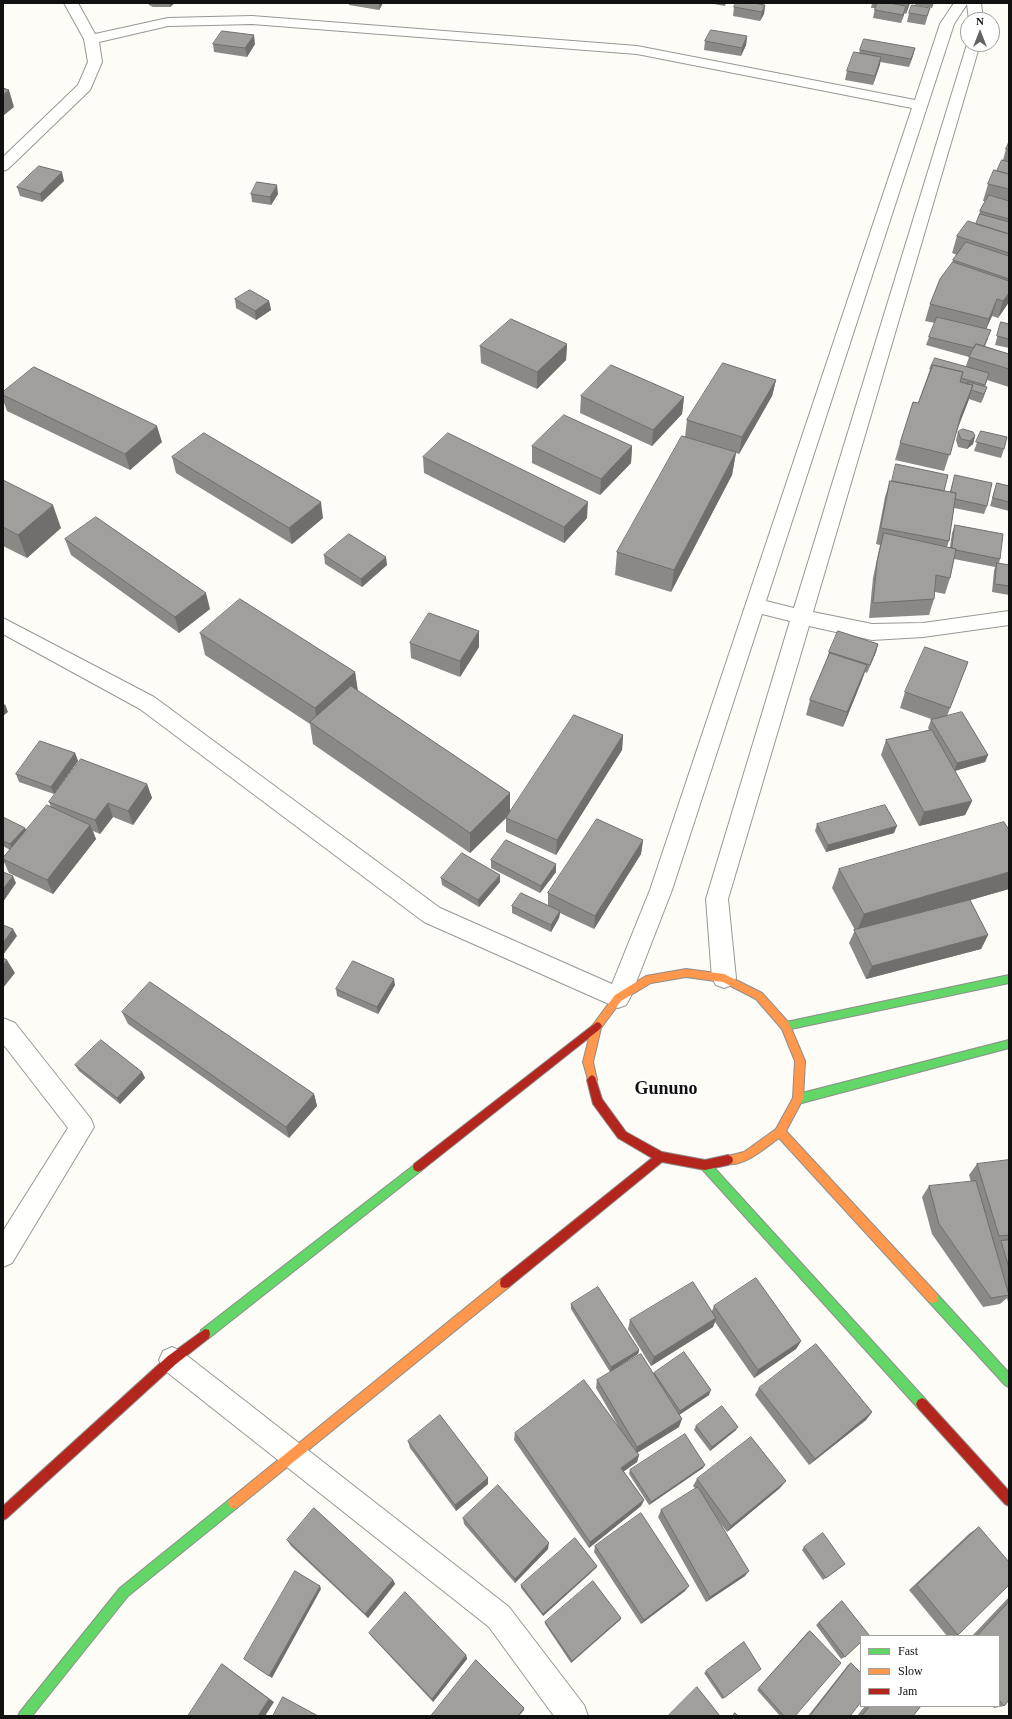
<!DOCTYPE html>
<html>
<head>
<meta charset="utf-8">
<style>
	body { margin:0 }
	#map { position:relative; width:1012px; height:1719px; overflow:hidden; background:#fdfcf7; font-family:Georgia,serif }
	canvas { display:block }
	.frame { position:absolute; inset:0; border:4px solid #111; pointer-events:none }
	.legend { position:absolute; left:860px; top:1635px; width:140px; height:72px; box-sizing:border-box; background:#fff; border:1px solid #a0a0a0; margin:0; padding:5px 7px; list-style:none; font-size:12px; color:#111 }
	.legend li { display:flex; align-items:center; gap:8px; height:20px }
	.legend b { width:20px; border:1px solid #a0a0a0 }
	.north { position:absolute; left:960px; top:12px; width:40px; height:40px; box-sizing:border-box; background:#fff; border:1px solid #a0a0a0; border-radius:50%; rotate:0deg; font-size:11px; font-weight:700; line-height:16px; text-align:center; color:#111 }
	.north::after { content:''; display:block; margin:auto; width:14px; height:18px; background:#646362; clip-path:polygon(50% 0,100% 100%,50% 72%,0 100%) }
</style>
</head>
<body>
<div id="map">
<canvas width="1012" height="1719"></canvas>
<div class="frame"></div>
<ul class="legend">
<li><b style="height:5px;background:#63d668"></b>Fast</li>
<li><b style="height:5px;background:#ff974d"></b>Slow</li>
<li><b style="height:5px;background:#b3261e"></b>Jam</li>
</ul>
<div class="north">N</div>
</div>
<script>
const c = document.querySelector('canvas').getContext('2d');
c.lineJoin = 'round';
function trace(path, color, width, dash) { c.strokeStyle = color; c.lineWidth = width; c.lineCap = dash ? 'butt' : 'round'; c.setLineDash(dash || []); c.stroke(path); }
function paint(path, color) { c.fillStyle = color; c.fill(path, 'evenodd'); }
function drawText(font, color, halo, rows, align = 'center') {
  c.font = font + ' Georgia,serif'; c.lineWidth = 4; c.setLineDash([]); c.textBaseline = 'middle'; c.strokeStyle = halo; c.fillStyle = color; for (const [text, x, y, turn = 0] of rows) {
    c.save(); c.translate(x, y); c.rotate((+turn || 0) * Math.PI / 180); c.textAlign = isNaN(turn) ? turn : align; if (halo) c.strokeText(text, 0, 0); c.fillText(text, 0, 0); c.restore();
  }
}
const street = new Path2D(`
	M64 3H78L95 34 168 18 252 16 637 46 915 100 940 24 954 3H981L983 20H969L967 4 954 24 766 601 794 608 968 41V44H980L813 612 872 624 923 623 1009 611V625L923 637 872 640 809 626 728 899 736 978 732 985 724 988 716 985 712 978 706 899 790 621 762 614 672 890 630 998 626 1005 618 1008 424 922 140 709 3 634V618L154 697 440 908 612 984 650 890 912 108 637 54 252 24 168 26 99 42 102 62 90 90 8 169 3 171V157L78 85 88 62 84 39Z
	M3 1018 15 1023 91 1119 94 1127 12 1263 3 1267V1231L68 1128 3 1044Z
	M172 1347 181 1351 509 1607 584 1705 588 1716H554L489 1627 163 1369 159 1360 163 1351Z`);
const fast = new Path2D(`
	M1009 975V983L786 1030 783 1029 781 1026 783 1023 786 1022Z
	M1009 1040V1048L798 1104 794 1102 793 1099 794 1096 798 1094Z
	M705 1160 709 1162 926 1400 928 1404 926 1408 922 1410 918 1408 701 1168 700 1165 701 1162Z
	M418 1162 422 1164 423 1167 422 1170 209 1338 205 1339 201 1338 200 1334 201 1330Z
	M933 1293 937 1294 1009 1373V1387L1005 1385 929 1302 928 1298 929 1294Z
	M234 1497 238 1499 240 1503 238 1507 128 1596 32 1716H18L20 1712 120 1588 230 1499Z`);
const slow = new Path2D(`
	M686 969 724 974 762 993 789 1023 805 1061 803 1099 786 1131 937 1294 938 1298 937 1302 933 1303 929 1302 779 1138C766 1147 741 1170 724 1163L723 1160 724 1157 744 1152 776 1129 793 1098 795 1061 782 1029 756 999 723 982 686 977 651 983 621 1001 601 1028 593 1062 597 1080 595 1083 592 1085 589 1083 583 1062 592 1026 615 995 646 976Z
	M505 1278 509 1279 510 1283 509 1287 238 1507 234 1509 230 1507 228 1503 230 1499 501 1279Z`);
const jam = new Path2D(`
	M597 1022 600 1023 602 1026 600 1029 422 1170 418 1172 414 1170 413 1167 414 1164Z
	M592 1075 595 1077 602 1099 626 1132 662 1152 705 1160 728 1155 732 1157 733 1160 732 1163 728 1165 705 1170 662 1162 509 1287 505 1288 501 1287 500 1283 501 1279 652 1158 618 1138 593 1104 587 1080 589 1077Z
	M205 1329 209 1330 210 1334 209 1338 176 1364 7 1518 3 1520V1506L168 1356Z
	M922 1398 926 1400 1009 1491V1506L1005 1504 918 1408 916 1404 918 1400Z`);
const wall = new Path2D(`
	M148 3H175L170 7H153L149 5Z
	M349 3H383L379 10 349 5Z
	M708 3H726L725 6Z
	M872 3H910L906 14 904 13 901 23 873 18 875 8H871Z
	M916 3H934L932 8 915 5Z
	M765 5 764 14 760 21 733 16 734 7Z
	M930 8 925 25 907 22 909 13Z
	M747 36 746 45 741 56 704 50 705 41Z
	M213 44H255L247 57 214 52Z
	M915 48 909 67 880 62 873 85 845 80 847 71 859 53 860 50Z
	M1009 142V302L998 318 992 316 986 329 988 339 985 346 1009 354V387L987 380 985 387 984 396 981 403 969 399 958 428 944 471 895 460 900 443 918 403 927 378 930 369 966 366 969 357 926 345 929 337 935 323 925 321 930 304 952 263 953 260 957 255 952 253 957 236 976 224 978 220 980 211 985 201H983L988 184 997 171 1003 160 1006 149Z
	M64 181 42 202 20 196 17 187Z
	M251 194H278L271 205 252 202Z
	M235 299 269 301 271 310 256 320 236 308Z
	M1001 322 1009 324V348L995 345Z
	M567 344 566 360 537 389 481 363 480 346Z
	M776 380 772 396 739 454 736 453 732 475 671 592 615 575 617 552 685 437 687 420Z
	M3 392 162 442 130 470 7 411 3 400Z
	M581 396 684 397 682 414 652 446 580 413Z
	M981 431 1004 449 1001 458 974 451Z
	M958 432 975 436 973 444 967 449 958 447 956 440Z
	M532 446H632L631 463 600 495 532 463Z
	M172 457 323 518 292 544 176 473Z
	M423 457 587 518 564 543 424 473Z
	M955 475 987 506 984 514 954 508 949 541 947 547H950L952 533 955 525 1000 559 999 563 1009 565V595L992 592 994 571 995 567 954 559 950 578 945 594 935 592 934 599 929 615 869 618 873 578 880 545 876 544 885 497 890 481 950 492Z
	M3 480 61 528 27 558 3 546Z
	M997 483 1009 486V511L990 506 994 492Z
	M65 539 210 609 179 633 71 555Z
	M324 555 387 565 362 587 325 564Z
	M479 631V647L460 677 411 658 410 643Z
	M200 633 355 672 358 691 510 793V812L623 735 622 750 556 855 506 832V818L470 853 313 744 310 724 205 655Z
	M878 644 876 652 867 673 865 672 862 680 843 727 806 715 810 700 827 659 829 652Z
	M968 662 947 716 988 755 985 762 955 771 972 801 965 815 919 826 881 755 886 740 929 730 928 728 931 720H934L900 708 905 692Z
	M75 753 78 761 54 794 19 782 16 774Z
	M147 784 152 798 133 825 113 817 100 834 93 831 96 839 53 894 9 873 3 860V858L10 850 3 846V817L26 830 51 807 49 802Z
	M817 824 894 833 826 852 815 831Z
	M643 840 641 854 594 929 560 913 559 918 551 932 512 913V906H548V893Z
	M491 860 556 872 540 893 491 868Z
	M839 869 1009 889 970 900 988 935 981 949 866 979 849 943 855 930 832 888Z
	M441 878 500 882 479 907 442 885Z
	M395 985 378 1014 337 996 336 989Z
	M122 1012 314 1094 317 1106 289 1138 128 1024Z
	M75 1065 142 1072 145 1078 120 1104 79 1071Z
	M1009 1160V1305L1007 1298 1000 1304 983 1307 932 1234 922 1197 929 1186 971 1182 969 1175 977 1164Z
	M571 1304 639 1350 638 1354 610 1372 571 1309Z
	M714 1306 801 1341 796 1349 754 1378 715 1322 713 1327 651 1366 628 1329 630 1320 712 1311Z
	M654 1373 709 1395 679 1415V1427L637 1453 639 1455 637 1462 623 1471 644 1500 641 1506 589 1548 514 1440 515 1433 618 1426 596 1388 597 1380Z
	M759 1388 872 1412 866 1420 809 1465 755 1395Z
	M696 1426 736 1430 710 1451 694 1430Z
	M408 1441 488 1478V1484L456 1511 410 1448Z
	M703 1468 649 1505 629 1474 630 1470Z
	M697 1479 780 1488 727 1532 718 1520 745 1576 706 1602 658 1517 661 1510 696 1489 693 1486Z
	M463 1518 548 1549 515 1583 464 1524Z
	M979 1527 958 1635 955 1636H947L909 1590 970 1533Z
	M287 1540 393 1580 395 1584 368 1618 291 1546Z
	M595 1546 685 1591 641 1624 594 1552Z
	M804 1547 845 1564 823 1580 802 1550Z
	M597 1566 596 1568 543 1616 521 1588V1585Z
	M1009 1597V1700L1004 1706 994 1708 992 1706H999V1636H972Z
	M842 1601 845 1657 841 1659 816 1625Z
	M621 1618 620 1620 571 1663 545 1624V1622Z
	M810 1631 795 1716H780L757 1690 807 1633Z
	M369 1633 466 1655 467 1659 433 1702 372 1637Z
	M744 1642 724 1698 722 1699 704 1673Z
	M851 1663 850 1716H808L848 1665Z
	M865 1706H921L913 1716H857Z`);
const shadedWall = new Path2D(`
	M169 3H175L170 7Z
	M379 3H383L379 10Z
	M908 3H910L906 14Z
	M765 5 764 14 760 21 762 12Z
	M906 6 904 15 901 23 903 15Z
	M254 35 255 44 247 57 245 48Z
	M747 36 746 45 741 56 742 48Z
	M915 48 913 56 909 67 911 59Z
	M881 57 880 65 873 85 875 76Z
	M9 90 14 107 3 116V95Z
	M62 172 64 181 42 202 40 194Z
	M277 185 278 194 271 205 270 197Z
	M1009 293V302L998 318 1003 301Z
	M997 299 992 316 983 336 989 319Z
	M269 301 271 310 256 320 255 311Z
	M567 344 566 360 537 389V372Z
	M776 380 772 396 739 454 742 437Z
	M973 385 968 402 956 432 961 415Z
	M987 387 984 396 981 403 984 394Z
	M684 397 682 414 652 446 653 430Z
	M157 426 162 442 130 470 125 454Z
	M975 436 973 444 967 449 970 441Z
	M632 446 631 463 600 495 601 479Z
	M736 452 732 475 671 592 674 570Z
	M321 502 323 518 292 544 289 528Z
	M588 502 587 518 564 543V527Z
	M53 505 61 528 27 558 18 535Z
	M386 557 387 565 362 587 361 579Z
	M206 593 210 609 179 633 175 617Z
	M479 631V647L460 677V661Z
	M878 644 876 652 867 673 870 665Z
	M867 665 862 680 843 727 847 712Z
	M355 672 358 694 318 728 315 708Z
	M5 704 8 712 3 716V706Z
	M623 735 622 750 556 855 557 840Z
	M75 753 78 761 54 794 51 787Z
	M988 755 985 762 954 771 957 763Z
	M147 784 152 798 133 825 128 811Z
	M510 793V814L470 853V833Z
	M972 801 965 815 919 826 924 812Z
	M108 803 113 817 100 834 95 820Z
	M90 825 96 839 53 894 47 880Z
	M897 826 894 833 826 852 828 845Z
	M25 828 29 835 14 852 10 844Z
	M643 840 641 854 594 929 595 916Z
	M556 864V872L540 893 541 886Z
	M1009 872V889L856 933 864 914Z
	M500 875V882L479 907 478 900Z
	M13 876 16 883 3 902V889Z
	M560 911 559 918 551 932V925Z
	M13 929 17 936 3 955V943Z
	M988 935 981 949 866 979 872 966Z
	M7 960 15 973 3 988V965Z
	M394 979 395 985 378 1014 377 1007Z
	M142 1072 145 1078 120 1104 117 1098Z
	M314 1094 317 1106 289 1138 286 1127Z
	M716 1318 713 1327 651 1366 654 1357Z
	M801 1341 796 1349 754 1378 758 1370Z
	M639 1350 638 1354 610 1372 611 1367Z
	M711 1390 709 1395 679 1415 680 1411Z
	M872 1412 866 1420 809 1465 815 1459Z
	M682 1419 679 1427 635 1454 637 1447Z
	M738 1427 736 1430 710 1451 712 1447Z
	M639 1455 637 1462 619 1475 621 1468Z
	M705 1465 703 1468 649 1505 651 1502Z
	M488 1478V1484L456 1511 455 1505Z
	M786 1481 780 1488 727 1532 731 1526Z
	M644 1500 641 1506 589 1548 590 1542Z
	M549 1543 548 1549 515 1583V1579Z
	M597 1566 596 1568 543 1616V1614Z
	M749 1571 745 1576 706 1602 710 1597Z
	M393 1580 395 1584 368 1618 365 1614Z
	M320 1586 321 1589 272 1678 269 1676Z
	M689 1586 685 1591 641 1624 644 1620Z
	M621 1618 620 1620 571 1663 572 1661Z
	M466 1655 467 1659 433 1702 432 1699Z
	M222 1664 274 1702 265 1716H258Z
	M524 1708V1710L519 1716H518Z`);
const building = new Path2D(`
	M736 3H753L765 5 762 12 734 7Z
	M877 3H889L906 6 903 15 875 10Z
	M912 5 930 8 927 16 909 13Z
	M711 30 747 36 742 48 705 41Z
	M222 31 254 35 245 48 213 44Z
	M864 39 915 48 911 59 860 50Z
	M854 52 881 57 875 76 847 71Z
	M3 88 9 90 3 95Z
	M1009 142V149H1006Z
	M1002 160 1009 162V174L997 171Z
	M39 166 62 172 40 194 17 187Z
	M994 170 1009 174V189L988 184Z
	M257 182 277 185 270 197 251 194Z
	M989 195 1009 201V219L980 211Z
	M980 214 1009 222V234L976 224Z
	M968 221 1009 234V253L957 236Z
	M966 242 1009 256V279L953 260Z
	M953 262 1009 281V293L1003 301 997 299 989 319 930 304 940 279Z
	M250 290 269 301 255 311 235 299Z
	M937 317 991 330 984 346 976 344 974 348 929 337Z
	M511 319 567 344 537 372 480 346Z
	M1001 322 1009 324V339L997 336Z
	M976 344 1009 354V369L969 357Z
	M935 358 989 373 985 385 961 378 963 372 933 365 931 370 930 369Z
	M723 363 776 380 742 437 687 420Z
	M611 365 684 397 653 430 581 396Z
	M933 365 963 372 960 382 973 385 961 415 950 455 900 443 913 402 918 403Z
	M34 367 157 426 125 454 3 395V392Z
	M968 382 987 387 984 394 971 390 973 385 967 384Z
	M564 415 632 446 601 479 532 446Z
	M963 429 973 432 975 436 970 441 961 439 958 432Z
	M981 431 1007 437 1004 449 976 442Z
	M204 433 321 502 289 528 172 457Z
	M448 433 588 502 564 527 423 457Z
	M682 436 736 452 674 570 617 552Z
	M896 464 948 475 944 491 892 481Z
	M955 475 992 483 987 506 955 499 956 493 951 492Z
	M3 480 53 505 18 535 3 527Z
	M890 481 956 493 949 541 881 528Z
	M997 483 1009 486V502L993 498Z
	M96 517 206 593 175 617 65 539Z
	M955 525 1003 534 1000 559 956 550V549L952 548Z
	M884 533 956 549 950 578 936 575 934 599 873 603 877 562Z
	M349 534 386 557 361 579 324 555Z
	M997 563 1009 565V586L995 584Z
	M240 599 355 672 315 708 200 633Z
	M429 613 479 631 460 661 410 643Z
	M838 631 878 644 870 665 829 652Z
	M925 647 968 662 950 708 905 692Z
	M830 653 867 665 847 712 810 700Z
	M351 686 510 793 470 833 310 722Z
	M962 712 988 755 957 763 931 720Z
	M574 715 623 735 557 840 506 818Z
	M932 730 972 801 924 812 886 740Z
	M40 741 75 753 51 787 16 774Z
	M81 759 147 784 128 811 108 803 95 820 49 802Z
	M47 805 90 825 47 880 3 859V858Z
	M885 805 897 826 828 845 817 824Z
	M3 817 25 828 10 844 3 841Z
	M597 819 643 840 595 916 548 893Z
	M1004 822 1009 830V872L864 914 839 869Z
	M506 840 556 864 541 886 491 860Z
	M462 853 500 875 478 900 441 878Z
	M3 872 13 876 3 889Z
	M521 893 560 911 551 925 512 906Z
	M970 900 988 935 872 966 854 930Z
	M3 925 13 929 3 943Z
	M3 958 7 960 3 965Z
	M353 961 394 979 377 1007 336 989Z
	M150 982 314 1094 286 1127 122 1012Z
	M101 1040 142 1072 117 1098 75 1065Z
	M1009 1160V1235L999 1236 977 1164Z
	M976 1181 1009 1295 991 1298 939 1224 929 1186Z
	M1009 1240V1268L1001 1241Z
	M756 1278 801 1341 758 1370 714 1306Z
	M693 1282 716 1318 654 1357 630 1320Z
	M598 1287 639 1350 611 1367 571 1304Z
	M816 1344 872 1412 815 1459 759 1388Z
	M684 1352 711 1390 680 1411 654 1373Z
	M641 1354 682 1419 637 1447 597 1380Z
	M584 1380 639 1455 621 1468 644 1500 590 1542 515 1433Z
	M722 1406 738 1427 712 1447 696 1426Z
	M440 1415 488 1478 455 1505 408 1441Z
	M685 1434 705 1465 651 1502 630 1470Z
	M751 1437 786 1481 731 1526 697 1479Z
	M498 1485 549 1543 515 1579 463 1518Z
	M698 1487 749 1571 710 1597 661 1510Z
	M314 1508 393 1580 365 1614 287 1540Z
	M641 1513 689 1586 644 1620 595 1546Z
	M979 1527 1009 1562V1585L958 1635 917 1585Z
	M823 1533 845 1564 826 1578 804 1547Z
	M575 1538 597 1566 543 1614 521 1585Z
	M295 1571 320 1586 269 1676 244 1659Z
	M593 1581 621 1618 572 1661 545 1622Z
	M405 1592 466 1655 432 1699 369 1633Z
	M842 1601 869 1635 867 1636H861V1642L845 1657 819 1623Z
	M1009 1602V1700L1004 1706 999 1700V1636H977Z
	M810 1631 841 1663 795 1716H784L759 1688Z
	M744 1642 761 1669 724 1698 706 1671Z
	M476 1660 524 1708 518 1716H431Z
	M851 1663 861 1673V1702L850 1716H810Z
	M222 1664 269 1699 258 1716H188Z
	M697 1687 720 1716H668Z
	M283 1697 318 1716H273Z
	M870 1706H921L913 1716H862Z
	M735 1713 738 1716H733Z`);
const townNames = [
	["Gununo",666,1089]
];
trace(street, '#979795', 2);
trace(fast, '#8e8d8b', 2);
trace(slow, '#8e8d8b', 2);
trace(jam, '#8e8d8b', 2);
paint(street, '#fffffe');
paint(fast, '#63d668');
paint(slow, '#ff974d');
paint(jam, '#b3261e');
paint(wall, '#8a8986');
paint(shadedWall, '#716f6d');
paint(building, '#a19f9c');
trace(building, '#716f6d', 1);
drawText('bold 18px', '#111', '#fff', townNames);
</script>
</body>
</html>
